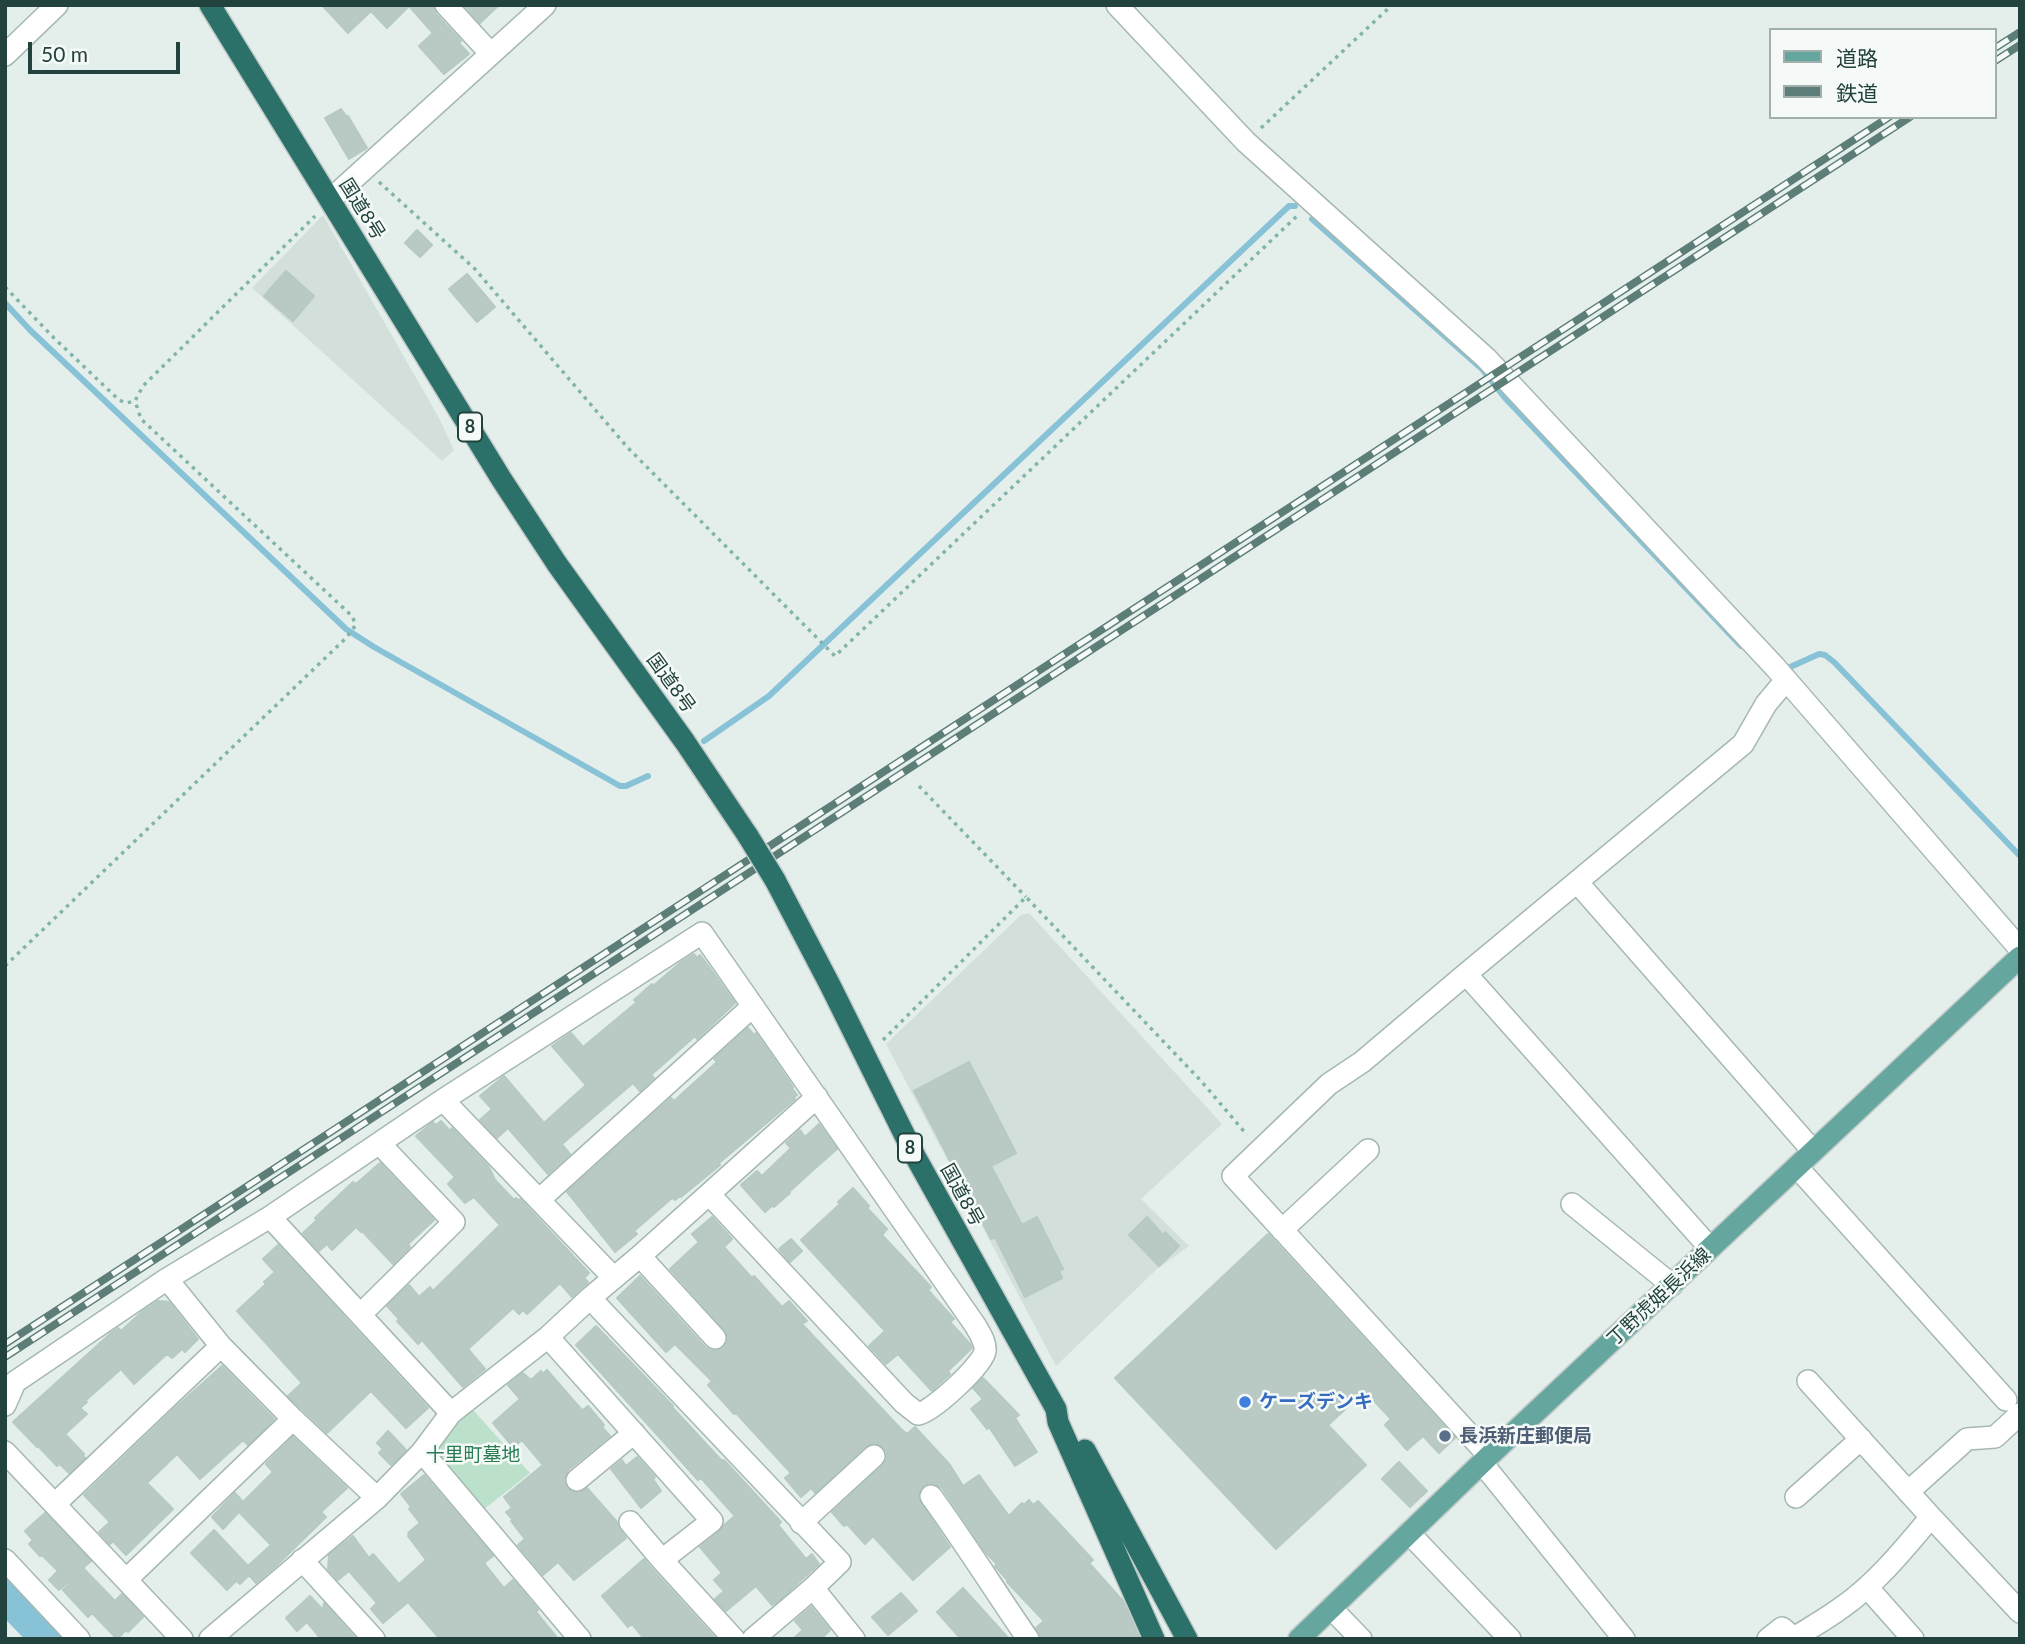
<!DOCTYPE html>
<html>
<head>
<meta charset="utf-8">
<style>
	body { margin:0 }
	#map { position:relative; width:2025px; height:1644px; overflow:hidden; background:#e4efeb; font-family:Lato,"Noto Sans JP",sans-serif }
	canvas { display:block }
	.frame { position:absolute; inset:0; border:7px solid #22423d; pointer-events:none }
	.legend { position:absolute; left:1769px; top:28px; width:228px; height:91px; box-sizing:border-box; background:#f5faf8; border:2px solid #a1b0ad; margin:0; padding:9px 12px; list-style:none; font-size:21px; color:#22423d }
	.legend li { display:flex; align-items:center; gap:14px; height:35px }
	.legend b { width:35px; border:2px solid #a1b0ad }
	.scale { position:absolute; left:28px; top:42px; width:152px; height:32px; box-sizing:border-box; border:4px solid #22423d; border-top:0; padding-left:9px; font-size:21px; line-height:24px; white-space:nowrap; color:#22423d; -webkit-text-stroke:5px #f5faf8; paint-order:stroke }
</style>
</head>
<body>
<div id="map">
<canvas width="2025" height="1644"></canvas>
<div class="frame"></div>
<ul class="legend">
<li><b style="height:9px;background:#65a79e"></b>道路</li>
<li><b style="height:9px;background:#5c7d78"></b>鉄道</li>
</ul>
<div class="scale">50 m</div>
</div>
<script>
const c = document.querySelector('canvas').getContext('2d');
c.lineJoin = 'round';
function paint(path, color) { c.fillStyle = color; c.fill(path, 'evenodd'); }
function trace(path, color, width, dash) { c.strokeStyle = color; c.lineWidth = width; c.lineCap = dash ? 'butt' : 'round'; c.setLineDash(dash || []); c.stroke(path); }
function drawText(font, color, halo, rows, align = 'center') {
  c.font = font + ' Lato,"Noto Sans JP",sans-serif'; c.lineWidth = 5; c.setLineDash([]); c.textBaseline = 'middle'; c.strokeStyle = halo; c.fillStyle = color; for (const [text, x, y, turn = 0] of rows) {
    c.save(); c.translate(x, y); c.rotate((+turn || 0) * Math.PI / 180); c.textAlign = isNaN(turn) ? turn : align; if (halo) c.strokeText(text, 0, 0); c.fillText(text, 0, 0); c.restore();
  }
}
const built = new Path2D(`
	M323 215 439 418 454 450 442 461 252 288Z
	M1029 913 1222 1124 1141 1199 1189 1246 1156 1270 1056 1366 886 1044 1021 915Z`);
const green = new Path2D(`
	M471 1411H474L530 1473 483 1510 433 1457 443 1438Z`);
const stream = new Path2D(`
	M1312 219 1482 369 1505 398 1741 646
	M5 303 30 330 346 629 374 647 620 786H626L648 776
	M1788 668 1819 654 1825 655 1834 662 2020 856
	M704 741 769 696 1289 206H1295`);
const river = new Path2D(`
	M5 1592 50 1639`);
const building = new Path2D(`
	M322 5H433L436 14 461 41 459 43 469 54 444 74 419 46 433 33 409 6 387 28 371 11 348 33Z
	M464 5H499L480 23Z
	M341 109 347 117 348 116 367 148 349 159 325 118Z
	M417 230 432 245 420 257 405 243Z
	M286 271 314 296 293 321 264 296Z
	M467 274 495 307 477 322 449 289Z
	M694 954 697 958 700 955 707 964 735 1003 697 1039 695 1036 651 1075 654 1078 640 1091 633 1083 562 1144 570 1154 548 1174 508 1128 497 1138 480 1120 492 1109 480 1096 504 1076 544 1123 586 1085 552 1046 571 1033 583 1047 637 1002 634 1000 652 984 653 986 681 962Z
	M748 1028 754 1035 756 1033 793 1087 792 1088 797 1095 794 1097 795 1099 719 1163 720 1165 681 1197 680 1196 675 1200 672 1198 634 1231 637 1234 615 1252 567 1192 671 1098 674 1101 717 1062 714 1059Z
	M969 1062 1016 1153 991 1166 1022 1225 1037 1217 1063 1269 1059 1271 1062 1278 1025 1297 995 1237 991 1239 914 1091Z
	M441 1121 450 1131 452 1128 489 1167 495 1180 514 1200 516 1198 519 1201 520 1199 589 1273 584 1278 588 1282 572 1297 560 1283 527 1314 523 1310 519 1314 513 1308 468 1349 485 1369 463 1387 422 1340 418 1344 397 1321 399 1319 387 1306 409 1285 419 1297 430 1287 433 1291 500 1225 474 1197 465 1203 448 1184 455 1177 416 1136 433 1122 436 1125Z
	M819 1124 837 1149 812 1171 789 1192 790 1193 774 1207 773 1205 765 1212 741 1185 757 1171 762 1176 791 1148 786 1143 800 1130 805 1137Z
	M380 1163 434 1220 408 1244 410 1247 393 1264 362 1231 361 1232 356 1227 332 1250 327 1244 319 1251 303 1233 317 1220 315 1218 353 1182 356 1184Z
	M853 1188 869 1206 867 1208 887 1229 882 1235 931 1287 928 1290 954 1319 950 1322 971 1345 972 1348 948 1371 950 1374 932 1391 898 1354 886 1364 869 1346 885 1331 801 1240 840 1204 838 1202Z
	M712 1217 732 1239 724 1247 752 1278 754 1276 782 1307 789 1301 807 1321 802 1324 901 1429 907 1434 915 1427 950 1465 963 1486 979 1475 1009 1516 1022 1503 1024 1505 1029 1500 1033 1505 1038 1501 1093 1560 1089 1563 1123 1601 1140 1639H1041L1036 1628 1044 1621 1007 1582 1008 1581 995 1566 997 1564 986 1553 942 1488 936 1484 929 1483 923 1486 919 1491 918 1498 950 1547 913 1580 873 1536 865 1544 847 1524 844 1526 832 1512 883 1465 887 1459V1452L879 1444 872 1443 866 1446 815 1493 811 1488 801 1497 785 1478 791 1473 736 1413 734 1414 708 1385 712 1381 675 1344 666 1352 617 1298 640 1276 705 1347 712 1351 723 1348 728 1341 725 1330 670 1269 699 1242 692 1234Z
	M1147 1217 1163 1235 1165 1232 1179 1246 1159 1266 1129 1235Z
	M1268 1234 1455 1438 1439 1453 1423 1436 1407 1450 1385 1425 1391 1419 1365 1391 1328 1425 1366 1465 1276 1549 1115 1378Z
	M791 1239 802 1251 790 1262 779 1249Z
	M278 1245 428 1408 406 1428 371 1391 327 1433 288 1396 302 1383 237 1311 266 1284 264 1282 275 1272 263 1259Z
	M158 1301 169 1302 198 1339 185 1352 182 1349 172 1358 167 1354 134 1384 121 1369 85 1401 87 1402 80 1408 87 1414 65 1434 84 1454 83 1456 85 1458 69 1473 60 1464 57 1466 38 1446 37 1447 13 1422 111 1333 118 1328 121 1331 143 1311Z
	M596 1326 673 1406 672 1407 722 1461 724 1460 757 1496 781 1522 778 1525 806 1559 812 1554 819 1564 778 1601 772 1605 756 1586 726 1611 715 1599 724 1591 714 1580 722 1573 700 1547 720 1531 724 1525 735 1516 701 1478 698 1480 576 1345Z
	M222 1366 274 1419 248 1445 243 1440 200 1479 177 1454 147 1483 173 1509 126 1555 113 1541 110 1544 99 1532 110 1522 84 1495 175 1408Z
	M547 1370 581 1409 583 1410 588 1406 604 1425 602 1427 610 1436 568 1470 564 1481 567 1488 572 1492 578 1493 587 1488 617 1522 620 1530 626 1538 574 1580 558 1562 543 1575 518 1545 525 1539 511 1521 513 1520 506 1512 512 1508 504 1497 543 1465 522 1440 513 1447 493 1423 520 1399 508 1385 523 1373 531 1380 541 1371 543 1374Z
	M983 1378 1019 1415 1015 1418 1037 1452 1015 1466 989 1427 987 1429 971 1409 983 1399 973 1388Z
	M388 1431 406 1450 391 1465 379 1453 383 1449 377 1443Z
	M293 1437 347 1488 321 1512 326 1517 276 1566 256 1583 249 1575 240 1584 236 1581 227 1590 191 1553 214 1530 248 1566 271 1545 239 1512 223 1529 212 1517 235 1493 243 1502 273 1472 266 1464Z
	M637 1457 655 1477 653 1479 661 1491 641 1508 611 1469 622 1460 626 1466Z
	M1399 1462 1427 1491 1410 1507 1382 1479Z
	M424 1475 493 1556 484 1563 504 1588 513 1580 538 1610 536 1612 558 1639H440L408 1602 383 1623 371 1609 377 1603 349 1571 338 1580 328 1569 329 1555 353 1536 369 1558 373 1554 399 1584 426 1560 408 1536 410 1534 408 1533 420 1523 409 1509 411 1507 401 1494Z
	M45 1513 91 1561 83 1568 115 1601 122 1594 143 1617 128 1632 126 1630 117 1639 92 1613 88 1617 63 1590 70 1584 69 1582 59 1590 49 1580 58 1571 42 1555 40 1556 29 1544 33 1540 25 1531Z
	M644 1559 652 1569 716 1639H644L632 1624 628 1627 602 1596Z
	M963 1588 1009 1639H961L937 1612Z
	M901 1593 917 1611 888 1635 872 1617Z
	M310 1596 323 1610 324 1603 356 1639H321L307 1622 297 1631 286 1618Z
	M811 1607 830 1630 821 1639H793L803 1630 795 1621Z`);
const path = new Path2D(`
	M1261 128 1392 5
	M379 182 475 269 628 448 835 656 1298 215
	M5 287 54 338 119 400 126 403 135 401
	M919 786 1026 897
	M5 966 346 638 355 626 353 617 141 419 135 401 143 386 315 216
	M883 1040 1026 897 1202 1082 1247 1135`);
const minor = new Path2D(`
	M446 5 491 54
	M1117 5 1246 142 1486 358 1775 667 2020 949
	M5 55 57 5
	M330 200 545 5
	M1577 882 1813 1151
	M1466 974 1710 1248
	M443 1100 613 1277
	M1797 1167 2006 1400
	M540 1199 753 1006
	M1572 1204 1672 1285
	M270 1217 451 1413
	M1282 1230 1368 1150
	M640 1256 715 1338
	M167 1279 221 1346 293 1419 377 1498
	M361 1314 454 1222 380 1144
	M548 1337 712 1521 662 1560 734 1639
	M1808 1381 1931 1517 2020 1612
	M5 1405 15 1382 167 1279 270 1217 443 1100 702 933 975 1325C979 1332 986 1342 985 1351 983 1365 932 1412 918 1414L904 1403 709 1194
	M5 1452 182 1639
	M422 1452 580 1639
	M1489 1456 1233 1176 1329 1084 1362 1062 1466 974 1743 744 1766 704 1786 680
	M1482 1463 1624 1639
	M577 1480 634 1433
	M1908 1492 1967 1439 1995 1437 2020 1414
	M931 1496C965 1543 995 1591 1028 1639
	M1796 1497 1861 1439
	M55 1504 221 1346
	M630 1522 662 1560
	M801 1523 874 1456
	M1409 1533 1510 1639
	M5 1560 79 1639
	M302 1560 374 1639
	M127 1579 293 1419
	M1867 1587 1913 1639
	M813 1588 854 1639
	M1331 1608 1361 1639
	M1794 1638C1810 1628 1826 1619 1841 1608 1876 1584 1904 1549 1931 1517
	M210 1639 377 1498 422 1452 451 1413 548 1337 590 1298
	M753 1639 813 1588 840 1562 590 1298 640 1256 817 1097
	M1768 1639 1782 1628 1795 1639`);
const major = new Path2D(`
	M1299 1639 1489 1456 2020 957`);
const highway = new Path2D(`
	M210 5 502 480 557 564 685 742 748 836
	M775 880 830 985 915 1156 1056 1409 1058 1422 1154 1639
	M1085 1450 1187 1639`);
const rail = new Path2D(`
	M1995 48 2020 32
	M1995 61 2020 45
	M5 1344 1889 117
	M5 1357 1910 117`);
const highwayBridge = new Path2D(`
	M748 836 775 880`);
const markers = [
	[1245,1402,7,"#3f7fe0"],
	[1445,1436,7,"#5c6f8a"]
];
const shields = [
	[470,427,24],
	[910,1148,24]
];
const shieldNames = [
	["8",470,427],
	["8",910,1148]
];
const streetNames = [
	["国道8号",362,209,58],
	["国道8号",671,683,54],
	["国道8号",962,1195,61],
	["丁野虎姫長浜線",1659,1297,-43]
];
const shopNames = [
	["ケーズデンキ",1259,1402]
];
const serviceNames = [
	["長浜新庄郵便局",1459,1436]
];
const parkNames = [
	["十里町墓地",473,1455]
];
paint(built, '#d2dfda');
paint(green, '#bce1ca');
trace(stream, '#88c2d7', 6);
trace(river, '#88c2d7', 37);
paint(building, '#b9cac4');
trace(building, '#b6c9c3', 2);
trace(minor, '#a6b8b3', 24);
trace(major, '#c1cac9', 24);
trace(highway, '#c1cac9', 24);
trace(path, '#82b4aa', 3.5, [3.5, 5]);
trace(minor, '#fff', 21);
trace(major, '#65a79e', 21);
trace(highway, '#2b716a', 21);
trace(rail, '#5c7d78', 8);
trace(rail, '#f5faf8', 5, [16]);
trace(highwayBridge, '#c1cac9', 24, []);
trace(highwayBridge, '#2b716a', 21);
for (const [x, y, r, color] of markers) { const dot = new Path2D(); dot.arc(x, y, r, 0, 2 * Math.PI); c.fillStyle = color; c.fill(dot); trace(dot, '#f5faf8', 2.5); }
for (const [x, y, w] of shields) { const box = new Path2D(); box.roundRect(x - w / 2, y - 14.5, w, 29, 5); c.fillStyle = '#f5faf8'; c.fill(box); trace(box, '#22423d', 2); }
drawText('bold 18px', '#22423d', null, shieldNames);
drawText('19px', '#22423d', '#f5faf8', streetNames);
drawText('bold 19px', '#366cbe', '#f5faf8', shopNames, 'left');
drawText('bold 19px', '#4e5e75', '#f5faf8', serviceNames, 'left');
drawText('19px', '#287c52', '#f5faf8', parkNames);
</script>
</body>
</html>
